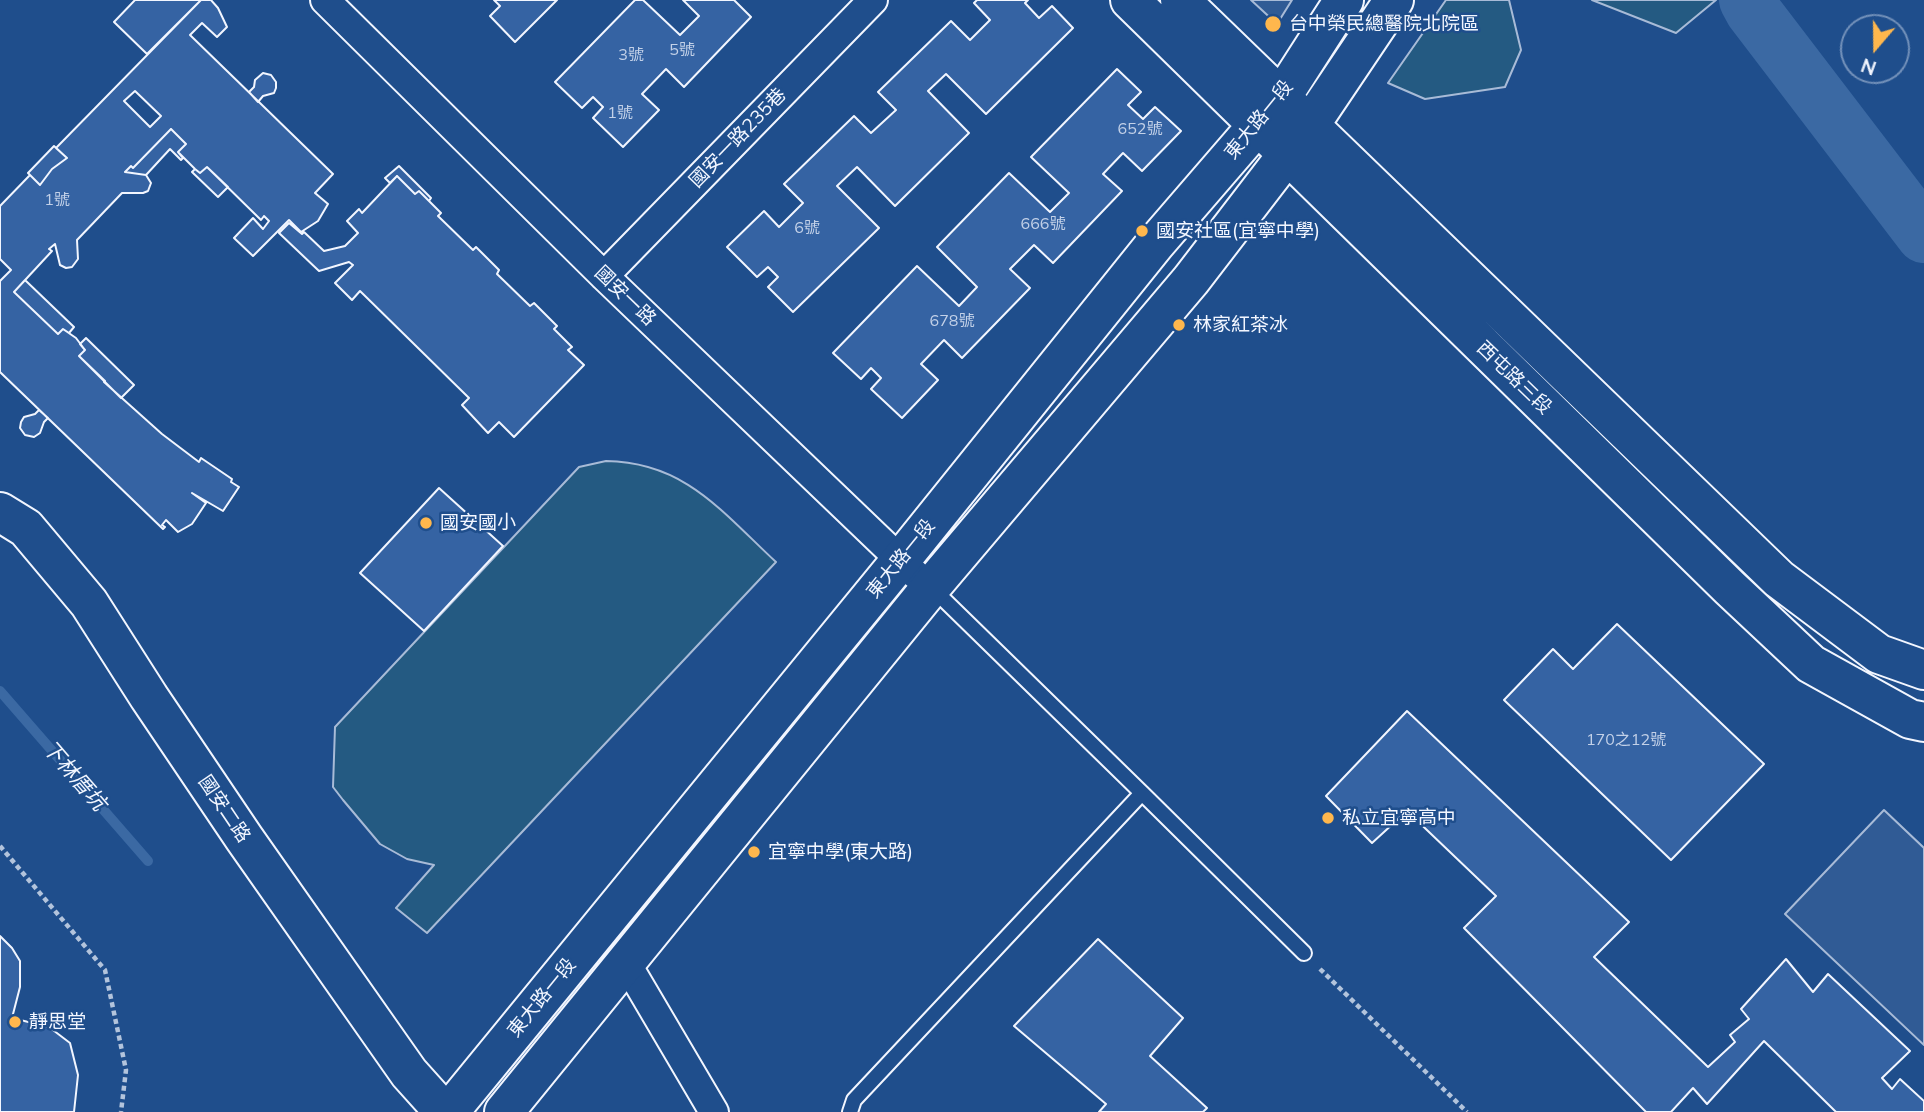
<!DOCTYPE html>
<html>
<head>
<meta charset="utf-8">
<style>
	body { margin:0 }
	#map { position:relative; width:1924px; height:1112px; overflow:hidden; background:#1f4e8c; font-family:Mulish,sans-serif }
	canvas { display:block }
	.north { position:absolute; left:1840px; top:14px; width:70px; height:70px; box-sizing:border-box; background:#1f4e8c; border:2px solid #7391ba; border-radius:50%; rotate:200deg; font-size:19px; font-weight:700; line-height:28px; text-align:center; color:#f2f6ff }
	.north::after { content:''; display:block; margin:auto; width:24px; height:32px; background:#ffb74d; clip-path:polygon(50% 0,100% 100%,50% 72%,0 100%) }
</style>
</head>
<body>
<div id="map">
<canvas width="1924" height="1112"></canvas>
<div class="north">N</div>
</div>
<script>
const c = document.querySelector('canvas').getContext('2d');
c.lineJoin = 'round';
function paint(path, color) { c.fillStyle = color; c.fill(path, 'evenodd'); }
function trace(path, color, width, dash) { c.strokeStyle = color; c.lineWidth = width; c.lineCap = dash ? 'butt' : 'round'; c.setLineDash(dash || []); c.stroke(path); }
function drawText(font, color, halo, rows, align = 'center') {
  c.font = font + ' Mulish,"Noto Sans TC",sans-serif'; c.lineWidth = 5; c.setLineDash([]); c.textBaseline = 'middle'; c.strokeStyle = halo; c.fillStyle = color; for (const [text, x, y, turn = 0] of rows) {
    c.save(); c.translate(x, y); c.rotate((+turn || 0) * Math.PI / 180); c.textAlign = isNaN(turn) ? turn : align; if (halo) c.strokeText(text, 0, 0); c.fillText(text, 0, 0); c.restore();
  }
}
const green = new Path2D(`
	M1446 0H1509L1521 50 1505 87 1425 99 1388 83Z
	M1592 0H1716L1676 33Z
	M606 461C685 462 722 512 776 562L427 933 396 908 434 865 407 859 380 844 343 800 333 787 335 727 579 467Z`);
const parking = new Path2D(`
	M1251 0H1292L1277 24Z
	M1884 810 1924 848V1045L1785 914Z`);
const stream = new Path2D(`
	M0 691 148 861`);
const river = new Path2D(`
	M1747 0 1753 11 1924 235`);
const building = new Path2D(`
	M135 0H201L147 54 114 22Z
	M201 0H211L218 8 227 27 217 37 202 23 190 35 333 174 315 193 328 204 318 221 301 232 289 220 253 256 234 238 253 218 263 229 269 221 264 216 261 220 207 167 200 173 195 169 178 152 186 144 171 129 133 168 131 166 125 172 146 175 151 183 148 191 143 193H122L77 240 78 259 72 267 66 268 60 265 55 244 49 249 52 251 14 292 58 334 63 329 76 338 85 350 79 356 105 381 104 382 162 434 199 462 201 458 232 479 231 482 239 487 223 511 192 493 206 503 192 524 178 532 166 520 162 525 165 527 163 529 0 372V281L11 270 0 259V206L30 175 40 185 52 169 67 158 56 148ZM135 91 161 116 150 127 124 101Z
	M494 0H557L515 42 490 16 500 6Z
	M635 0H643L680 35 699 16 683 0H734L751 17 684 87 666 69 642 94 659 110 623 147 593 118 603 107 593 97 582 108 555 82Z
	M977 0H1028L1025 3 1039 18 1052 6 1073 28 986 114 946 74 928 91 969 133 895 206 857 167 837 186 879 228 793 312 768 287 778 277 768 267 757 277 727 247 764 211 779 227 803 203 784 184 854 116 871 133 896 110 878 92 951 21 970 40 990 20 974 3Z
	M1117 69 1141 92 1128 105 1143 119 1155 107 1181 131 1142 171 1123 153 1103 174 1122 191 1053 263 1034 245 1010 269 1030 288 962 358 944 340 921 364 938 380 902 418 871 389 881 378 871 368 861 379 833 353 917 266 959 306 977 287 937 247 1009 173 1050 212 1069 193 1031 157Z
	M263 73 271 75 276 82V88L274 93 263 96 258 102 249 92 254 87 255 80Z
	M171 129 186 144 178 152 183 158 181 160 170 149 146 175 125 172 131 166 133 168Z
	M54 146 67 158 52 169 40 185 28 173Z
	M399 166 431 198 429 201 419 191 415 194 397 176 390 183 385 178Z
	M207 167 228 187 218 197 192 172 195 169 200 173Z
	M397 176 415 194 419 191 441 213 438 216 473 250 476 247 499 270 497 274 530 306 534 303 557 326 554 329 572 347 568 350 584 365 514 437 499 422 488 433 462 405 469 398 360 291 352 300 335 283 353 265 349 262 319 271 279 233 289 223 302 234 304 232 324 251 345 246 358 233 347 221 359 209 362 213Z
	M25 280 74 327 69 333 63 329 58 334 14 292Z
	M86 338 134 385 121 398 79 356 85 350 80 344Z
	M39 410 48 418 44 422 40 433 34 437 25 435 20 428 21 422 24 417 35 414Z
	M439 488 503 546 424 631 360 573Z
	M1617 624 1764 764 1671 860 1504 700 1553 649 1573 669Z
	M1407 711 1629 922 1594 957 1708 1067 1735 1042 1730 1035 1749 1019 1741 1009 1786 959 1813 992 1828 974 1910 1051 1882 1078 1892 1089 1900 1079 1924 1101V1112H1836L1764 1041 1707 1104 1693 1088 1671 1112H1646L1464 928 1496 896 1407 811 1372 843 1326 796Z
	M0 936 12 948 20 961V987L12 1018 49 1027 70 1043 78 1075 74 1112H0Z
	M1098 939 1183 1018 1150 1056 1207 1108 1203 1112H1099L1106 1104 1014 1026Z`);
const path = new Path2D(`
	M0 846 105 970 126 1070 121 1112
	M1320 969 1467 1112`);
const lane = new Path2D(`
	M1142 793 1304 953
	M850 1112 854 1100 1142 793 932 588`);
const street = new Path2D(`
	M325 0 604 276 915 574
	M604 276 873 0
	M625 961 714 1112`);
const secondary = new Path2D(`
	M1130 0 1730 588 1811 664 1910 719 1924 722
	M1180 0 1779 579 1879 654 1924 670
	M0 512 26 528 89 603 149 697 244 838 409 1073 444 1112
	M449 1112 900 561 1155 244 1281 98 1344 0
	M504 1112 931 587 1191 280 1310 125 1394 0`);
const markers = [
	[1273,24,9,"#ffb74d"],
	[1142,231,7,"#ffb74d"],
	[1179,325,7,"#ffb74d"],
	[426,523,7,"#ffb74d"],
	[1328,818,7,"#ffb74d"],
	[754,852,7,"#ffb74d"],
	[15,1022,7,"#ffb74d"]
];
const numberNames = [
	["5號",682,50],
	["3號",631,55],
	["1號",620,113],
	["652號",1140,129],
	["1號",57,200],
	["666號",1043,224],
	["6號",807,228],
	["678號",952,321],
	["170之12號",1626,740]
];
const poiNames = [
	["台中榮民總醫院北院區",1289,24],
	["國安社區(宜寧中學)",1156,231],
	["林家紅茶冰",1193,325],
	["國安國小",440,523],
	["私立宜寧高中",1342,818],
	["宜寧中學(東大路)",768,852],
	["靜思堂",29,1022]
];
const streetNames = [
	["東大路一段",1259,120,-51],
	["國安一路235巷",738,138,-46],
	["國安一路",625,296,44],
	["西屯路三段",1514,378,44],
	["東大路一段",901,559,-51],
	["國安二路",224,809,56],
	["東大路一段",542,998,-51]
];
const waterNames = [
	["下林厝坑",74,776,49]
];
paint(green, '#245a82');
trace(green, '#a8bbd7', 2);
paint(parking, '#305b95');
trace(parking, '#a8bbd7', 2);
trace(stream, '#3b69a3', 10);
trace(river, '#3b69a3', 56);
paint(building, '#3563a3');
trace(building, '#f2f6ff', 2);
trace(lane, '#f2f6ff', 18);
trace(street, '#f2f6ff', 32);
trace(secondary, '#f2f6ff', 42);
trace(path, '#b3c4dc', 4.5, [5, 3.5]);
trace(lane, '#1f4e8c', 14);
trace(street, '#1f4e8c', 28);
trace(secondary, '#1f4e8c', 38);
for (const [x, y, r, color] of markers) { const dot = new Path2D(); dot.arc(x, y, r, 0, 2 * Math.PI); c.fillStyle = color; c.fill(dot); trace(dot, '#1f4e8c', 2.5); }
drawText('16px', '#c3d1e8', null, numberNames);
drawText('19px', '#f2f6ff', '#1f4e8c', poiNames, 'left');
drawText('19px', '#f2f6ff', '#1f4e8c', streetNames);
drawText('italic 21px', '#f2f6ff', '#1f4e8c', waterNames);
</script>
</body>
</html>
